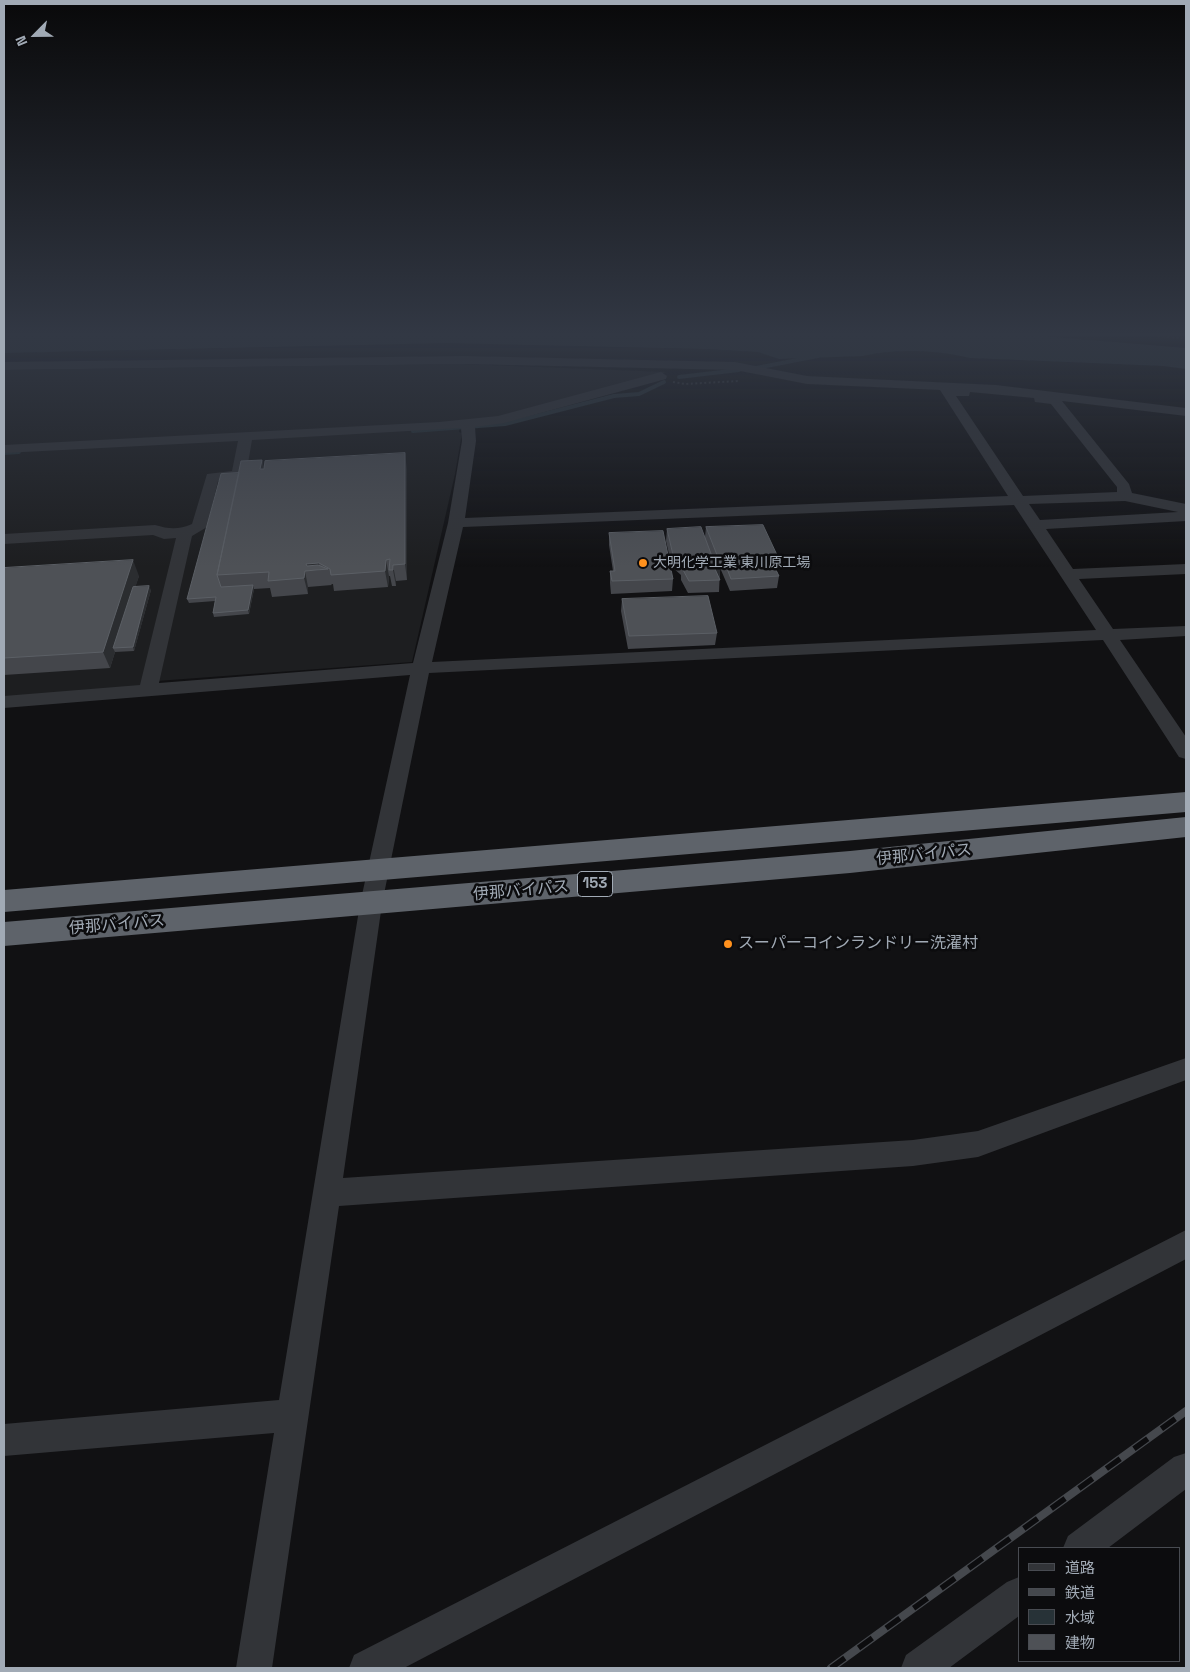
<!DOCTYPE html>
<html>
<head>
<meta charset="utf-8">
<style>
	body { margin:0 }
	#map { position:relative; width:1190px; height:1672px; overflow:hidden; background:#111113; font-family:"Space Grotesk","Noto Sans JP",sans-serif }
	canvas { display:block }
	.frame { position:absolute; inset:0; border:5px solid #a1aab5; pointer-events:none }
	.legend { position:absolute; left:1018px; top:1547px; width:162px; height:115px; box-sizing:border-box; background:#0c0c0e; border:1px solid #484b51; margin:0; padding:6px 9px; list-style:none; font-size:15px; color:#a1aab5 }
	.legend li { display:flex; align-items:center; gap:10px; height:25px }
	.legend b { width:25px; border:1px solid #484b51 }
	.north { position:absolute; left:10px; top:10px; width:50px; height:50px; -webkit-text-stroke:4px #0c0c0e; paint-order:stroke; rotate:247deg; font-size:14px; font-weight:700; line-height:20px; text-align:center; color:#a1aab5 }
	.north::after { content:''; display:block; margin:auto; width:18px; height:22px; background:#a1aab5; clip-path:polygon(50% 0,100% 100%,50% 72%,0 100%) }
</style>
</head>
<body>
<div id="map">
<canvas width="1190" height="1672"></canvas>
<div class="frame"></div>
<ul class="legend">
<li><b style="height:6px;background:#323438"></b>道路</li>
<li><b style="height:6px;background:#45484d"></b>鉄道</li>
<li><b style="height:14px;background:#273237"></b>水域</li>
<li><b style="height:14px;background:#4e5156"></b>建物</li>
</ul>
<div class="north">N</div>
</div>
<script>
const c = document.querySelector('canvas').getContext('2d');
c.lineJoin = 'round';
function paint(path, color) { c.fillStyle = color; c.fill(path, 'evenodd'); }
function trace(path, color, width, dash) { c.strokeStyle = color; c.lineWidth = width; c.lineCap = dash ? 'butt' : 'round'; c.setLineDash(dash || []); c.stroke(path); }
function drawText(font, color, halo, rows, align = 'center') {
  c.font = font + ' "Space Grotesk","Noto Sans JP",sans-serif'; c.lineWidth = 5; c.setLineDash([]); c.textBaseline = 'middle'; c.strokeStyle = halo; c.fillStyle = color; for (const [text, x, y, turn = 0] of rows) {
    c.save(); c.translate(x, y); c.rotate((+turn || 0) * Math.PI / 180); c.textAlign = isNaN(turn) ? turn : align; if (halo) c.strokeText(text, 0, 0); c.fillText(text, 0, 0); c.restore();
  }
}
const built = new Path2D(`
	M462 364 667 372 499 422 460 427 459 432 462 433 455 474 412 662 157 681 137 689 4 699V370Z`);
const water = new Path2D(`
	M4 333H1026L1053 337 1186 348V369L1163 366 970 358C937 350 896 348 863 356L779 359 758 352 705 349 447 343 4 353Z`);
const stream = new Path2D(`
	M756 368 818 356
	M679 377 739 370
	M413 431 505 424 614 396 639 394 664 382
	M4 453 19 452`);
const path = new Path2D(`
	M1136 333 1186 339
	M673 382 685 384 739 381`);
const minor = new Path2D(`
	M464 356 735 362 807 376 996 385 1186 408V416L1062 401 1129 484 1132 493 1186 504V521L1046 529 1073 569 1186 564V574L1079 579 1113 629 1186 626V636L1120 640 1186 737V759L1179 757 1103 640 429 673 382 904 343 1178 913 1140 978 1131 1186 1058V1080L978 1157 913 1166 339 1206 272 1668H236L274 1433 4 1456V1424L279 1400 360 904 410 675 4 708V696L140 685 176 538 164 539 153 535 4 544V534L155 525C169 529 178 530 192 524L207 474 232 471 238 441 4 453V445L439 422 498 416 661 372 667 376 666 379 504 423 475 427 476 441 465 518 1008 496 940 390 807 384 735 370 464 364 4 370V362ZM970 392 1034 398 1035 402 1051 404 1117 487V492L1023 496 956 396H969ZM461 428 462 441 448 523 413 663 159 683 192 536 207 527 218 481 239 479 246 475 252 440ZM1125 501 1178 512 1040 520 1029 504ZM1014 505 1096 630 432 662 463 527Z
	M1186 1230V1259L404 1668H349L354 1655Z
	M1186 1453V1489L1108 1548H1063L1068 1536 1174 1457Z
	M1019 1577V1616L949 1668H901L906 1655 1007 1582Z`);
const highway = new Path2D(`
	M1186 792V812L4 912V890Z
	M1186 817V837L850 873 4 946V922L850 851Z`);
const rail = new Path2D(`
	M831 1668 1186 1411`);
const wall = new Path2D(`
	M262 460 264 469H407V580L396 581V586H392L390 576H389L388 587 334 591 333 584H331L332 585 308 587V594L272 597 270 588 254 589 249 614 214 617 213 613 215 601 189 603 187 599 239 473Z
	M706 527 778 562 776 570 779 576 777 588 730 591 721 570 720 569 719 592 688 593 681 580V575L672 567 666 541 667 529 705 537Z
	M609 533 673 579 672 591 611 594 610 583V571H613L609 545Z
	M4 568 139 576 135 587 151 590 134 651 115 652 110 668 4 675Z
	M622 599 717 633 715 645 628 649 621 611Z`);
const shadedWall = new Path2D(`
	M405 453 407 469V580L405 564Z
	M262 460 266 476 260 469Z
	M133 560 139 576 116 648H113L115 652 110 668 103 652Z
	M386 560 389 576 388 587 385 571Z
	M778 562 776 575 773 564Z
	M319 563 320 570 308 571 306 564Z
	M393 565 396 581V586L393 570Z
	M721 566 719 578 715 569Z
	M305 571 308 587V594L304 578Z
	M253 585 254 589 249 614 248 610Z
	M149 586 151 590 134 651 133 647Z`);
const building = new Path2D(`
	M405 453V564L393 565V570H389L390 559 386 560 385 571 331 575 330 569 319 563 306 564 307 566 318 565 328 569 305 571 304 578 268 581 269 572 217 575 241 461 262 460 260 469H264L265 461Z
	M239 473 217 575 221 587 253 585 248 610 213 613 216 597 187 599 221 474Z
	M763 525 777 555 778 562 773 564 779 576 731 579 723 558 717 555 706 527Z
	M701 527 713 559H720L721 566 715 569 720 580 689 581 682 568V563L673 555 667 529Z
	M663 531 673 579 612 581 610 571H615L609 533Z
	M133 560 103 652 4 658V568Z
	M149 586 133 647 113 648 133 587Z
	M708 596 717 633 629 636 622 599Z`);
const markers = [
	[643,563,5,"#ff911d"],
	[728,944,5,"#ff911d"]
];
const farPoinames = [
	["大明化学工業 東川原工場",653,563]
];
const shields = [
	[595,884,35]
];
const shieldNames = [
	["153",595,884]
];
const streetNames = [
	["伊那バイパス",924,855,-6],
	["伊那バイパス",521,891,-5],
	["伊那バイパス",117,925,-5]
];
const poiNames = [
	["スーパーコインランドリー洗濯村",738,944]
];
paint(built, '#1d1e20');
paint(water, '#273237');
trace(stream, '#273237', 4);
trace(path, '#383b3f', 2, [2, 2.5]);
paint(minor, '#323438');
paint(highway, '#5e636a');
trace(rail, '#45484d', 8);
trace(rail, '#0c0c0e', 5.5, [17]);
paint(wall, '#44464b');
paint(shadedWall, '#2b2d30');
paint(building, '#4e5156');
trace(building, '#5b5f65', 1);
const sky = c.createLinearGradient(0, 0, 0, 567);
sky.addColorStop(0, '#09090a');
sky.addColorStop(0.59, '#323844');
sky.addColorStop(1, '#32384400');
c.fillStyle = sky;
c.fillRect(0, 0, 1190, 567);
for (const [x, y, r, color] of markers) { const dot = new Path2D(); dot.arc(x, y, r, 0, 2 * Math.PI); c.fillStyle = color; c.fill(dot); trace(dot, '#0c0c0e', 2); }
drawText('14px', '#a1aab5', '#0c0c0e', farPoinames, 'left');
for (const [x, y, w] of shields) { const box = new Path2D(); box.roundRect(x - w / 2, y - 12.5, w, 25, 4); c.fillStyle = '#0c0c0e'; c.fill(box); trace(box, '#a1aab5', 1); }
drawText('bold 15px', '#a1aab5', null, shieldNames);
drawText('16px', '#a1aab5', '#0c0c0e', streetNames);
drawText('16px', '#a1aab5', '#0c0c0e', poiNames, 'left');
</script>
</body>
</html>
